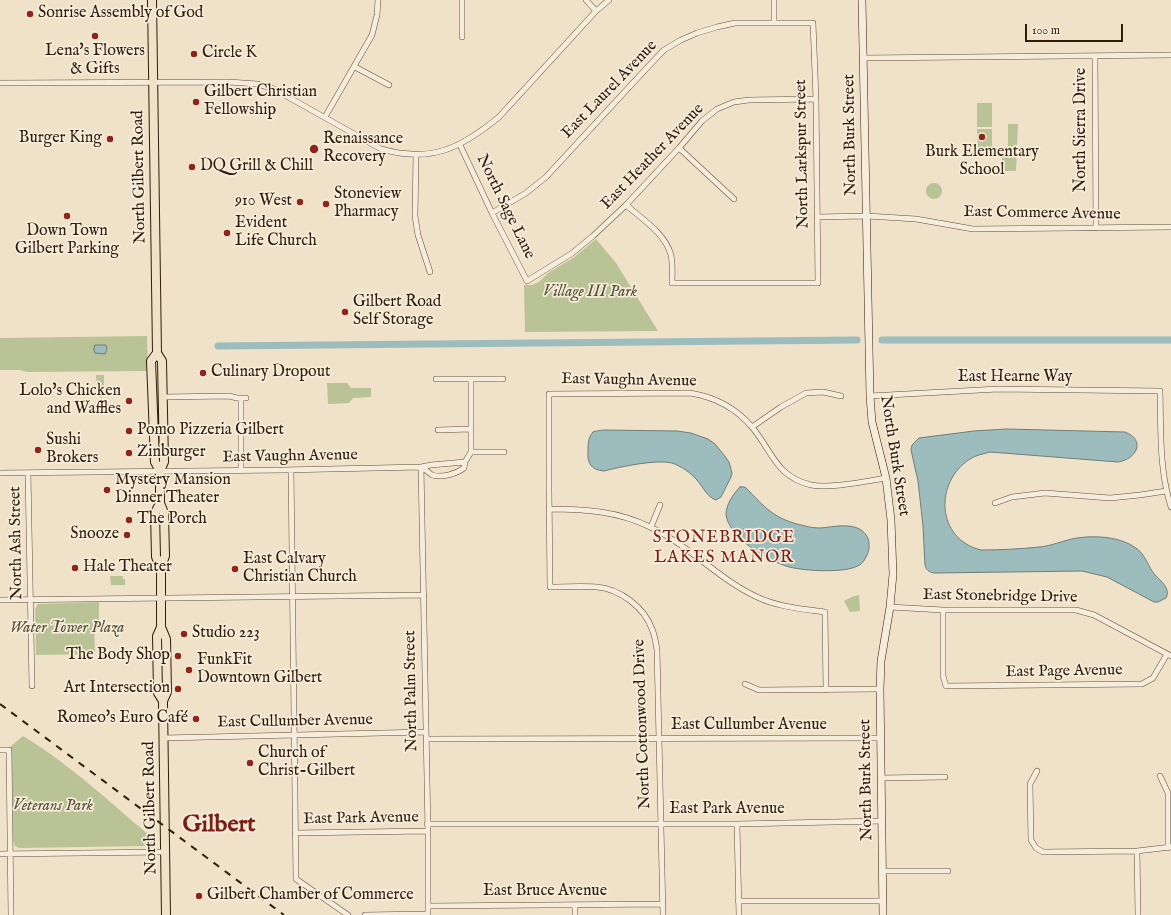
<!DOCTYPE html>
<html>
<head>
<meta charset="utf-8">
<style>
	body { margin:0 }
	#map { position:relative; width:1171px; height:915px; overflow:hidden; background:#efe2c8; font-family:"IM FELL English",serif }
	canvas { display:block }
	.scale { position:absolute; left:1025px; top:24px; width:98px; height:18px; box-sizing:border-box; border:2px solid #2f1e0b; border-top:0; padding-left:5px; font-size:12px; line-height:14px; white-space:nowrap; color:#2f1e0b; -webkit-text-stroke:3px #f5ecdb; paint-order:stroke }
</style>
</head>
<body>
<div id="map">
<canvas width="1171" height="915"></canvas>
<div class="scale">100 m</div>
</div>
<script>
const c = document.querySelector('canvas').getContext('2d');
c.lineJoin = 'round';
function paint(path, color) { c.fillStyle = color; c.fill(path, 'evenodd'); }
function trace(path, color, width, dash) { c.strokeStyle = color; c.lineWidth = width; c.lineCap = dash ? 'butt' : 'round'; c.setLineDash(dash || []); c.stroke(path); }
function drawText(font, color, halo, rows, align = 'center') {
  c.font = font + ' "IM FELL English",serif'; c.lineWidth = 3.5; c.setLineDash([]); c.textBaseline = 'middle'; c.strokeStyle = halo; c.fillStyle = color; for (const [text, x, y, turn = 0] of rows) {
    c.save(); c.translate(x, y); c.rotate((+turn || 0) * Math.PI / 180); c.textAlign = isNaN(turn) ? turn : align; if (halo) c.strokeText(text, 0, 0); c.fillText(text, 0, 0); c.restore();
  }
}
const green = new Path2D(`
	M977 103H992V127H977Z
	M1008 124H1018L1016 171H1002V149H1008Z
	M977 129H992V153H978Z
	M926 191a8 8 0 1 1 16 0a8 8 0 1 1-16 0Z
	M596 239 616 263 658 331 525 332 524 285H532L539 282 548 273 573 258Z
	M147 336 148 371 27 372 20 370H0V338Z
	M96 375H104V396L101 398 97 396Z
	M327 383H347L351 388H371V397L353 398 349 403 328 404Z
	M110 576H123V579H125V585H111Z
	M859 595 860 611 850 612 844 601 852 597Z
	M99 602V620L94 622 95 654 36 655 35 609 38 604Z
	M23 736C71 765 113 805 156 841V846L153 849 148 850 147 846 19 848 15 846 13 841 12 751 10 747Z`);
const water = new Path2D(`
	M95 345H106L107 349 105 354 95 353 94 350Z
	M1007 429 1125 432C1146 440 1137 459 1118 462L990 452C983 454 976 455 970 459 934 482 936 539 981 550 1000 550 1020 549 1039 547 1052 546 1064 540 1077 538 1096 535 1121 537 1136 548 1146 555 1148 567 1155 575 1161 581 1171 589 1166 598L1158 602H1154L1107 577 1082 571 934 573C929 572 926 570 925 565L923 526 918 481 911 450 912 445 919 438 974 431Z
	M603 430 677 431 691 433 708 439 715 444 724 455 729 462 732 473 731 477 721 497 716 500C707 497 703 487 697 480 691 473 681 466 672 463 657 459 619 467 604 471 591 470 587 463 588 451 588 443 588 438 593 432Z
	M740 487H745C766 508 773 519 805 526 809 527 815 528 820 528 833 527 857 521 866 535 870 540 870 549 867 555 864 561 862 565 855 567 842 573 800 571 786 566 767 560 728 537 726 514 726 505 733 494 740 487Z`);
const canal = new Path2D(`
	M882 340H1171
	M218 346 857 340`);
const street = new Path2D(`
	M462 0V37
	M586 0 596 11
	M774 0V22
	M1095 56 1096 228
	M863 58 1171 55
	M355 67 389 85
	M0 83 229 82 257 84 272 88 381 149C431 163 460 149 499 117L596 11 609 0
	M325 117 372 35 377 15 378 0
	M460 145 492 213 527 281 571 254 593 236 626 205 679 148 702 121 717 109 734 102 749 100 816 99
	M679 148 734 199
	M416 155 415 216 418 235 430 272
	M492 213 526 193 546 177 644 71 664 50 681 40 697 33 717 27 735 23H813L816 99 818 283H672C672 275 673 264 671 255 665 233 642 219 626 205
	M817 217 867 216 916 219 973 229 1171 227
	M436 379H503
	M870 396 998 389 1160 391C1161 430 1159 469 1171 507
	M163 397 229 396 237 398H246
	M241 398V471
	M752 427 781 407 806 393 823 392 841 396
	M438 430 471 429
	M471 452H504
	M465 462 431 465 421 467C425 469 429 473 432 475 442 478 456 474 464 468L465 462 471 452V379
	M291 470 296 879 348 915
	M0 473 284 470 421 467 428 831V915
	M28 473 32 686
	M995 503 1012 497 1045 493 1110 498 1140 495 1166 491
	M549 509C584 509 618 511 650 527 689 545 718 579 757 597 778 607 803 609 825 612L826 690
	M651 527 660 505
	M0 600 424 595
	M890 607 943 610H1076L1094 615 1171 656
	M943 610V676L946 686 1142 684 1153 678 1167 654
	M745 684 759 690 880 689
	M164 738 426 732
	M426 739 881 738
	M0 750H9L11 915
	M1037 771 1030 784 1031 840 1036 848 1043 852 1137 851 1171 847
	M1160 776 1168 793V848
	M881 778 945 777
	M427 824H737L882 821
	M737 824 739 915
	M295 833 428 831
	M1137 851 1138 915
	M0 854 165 852
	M883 871H948
	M738 901H883
	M575 905V915
	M428 906 663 904
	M365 915 428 914
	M663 915 657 650C656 643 655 636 652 629 644 607 620 589 597 587 582 586 566 587 550 587L549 489V394L690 393C715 397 735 407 752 427 773 452 775 476 811 485 829 489 867 481 886 478`);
const secondary = new Path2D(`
	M862 0 870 396 872 422 886 478 891 520 893 574 890 607 881 661 880 689 883 915`);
const primary = new Path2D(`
	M152 0 157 353 162 361 164 462 160 471V503L164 513 165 556 161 567V627L166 639 167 692 163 701
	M157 353 151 361 155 462 160 471
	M160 503 155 513 156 557 161 567
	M161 627 157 636 158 693 163 701V704L166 915`);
const rail = new Path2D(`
	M0 704 284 915`);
const markers = [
	[30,14,4,"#8f2418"],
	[95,36,4,"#8f2418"],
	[194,54,4,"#8f2418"],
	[196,102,4,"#8f2418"],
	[982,137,4,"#8f2418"],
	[110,139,4,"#8f2418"],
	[314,149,5,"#8f2418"],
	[192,167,4,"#8f2418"],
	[300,202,4,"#8f2418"],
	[326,204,4,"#8f2418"],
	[67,216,4,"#8f2418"],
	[227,233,4,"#8f2418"],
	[345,312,4,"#8f2418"],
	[203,373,4,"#8f2418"],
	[129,401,4,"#8f2418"],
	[129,431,4,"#8f2418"],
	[38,450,4,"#8f2418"],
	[129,453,4,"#8f2418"],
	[107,490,4,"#8f2418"],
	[129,520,4,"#8f2418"],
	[127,535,4,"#8f2418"],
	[75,568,4,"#8f2418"],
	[235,569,4,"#8f2418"],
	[184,634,4,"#8f2418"],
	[178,656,4,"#8f2418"],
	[189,670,4,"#8f2418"],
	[178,689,4,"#8f2418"],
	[196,719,4,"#8f2418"],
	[250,763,4,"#8f2418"],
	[199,896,4,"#8f2418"]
];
const poiNames = [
	["Sonrise Assembly of God",38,14],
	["Lena's Flowers",95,52,"center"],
	["& Gifts",95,70,"center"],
	["Circle K",202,54],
	["Gilbert Christian",204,93],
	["Fellowship",204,111],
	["Burger King",102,139,"right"],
	["Renaissance",323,140],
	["Recovery",323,158],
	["Burk Elementary",982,153,"center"],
	["School",982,171,"center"],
	["DQ Grill & Chill",200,167],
	["Stoneview",334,195],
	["Pharmacy",334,213],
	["910 West",292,202,"right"],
	["Evident",235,224],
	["Life Church",235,242],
	["Down Town",67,232,"center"],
	["Gilbert Parking",67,250,"center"],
	["Gilbert Road",353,303],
	["Self Storage",353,321],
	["Culinary Dropout",211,373],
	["Lolo's Chicken",121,392,"right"],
	["and Waffles",121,410,"right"],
	["Pomo Pizzeria Gilbert",137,431],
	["Sushi",46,441],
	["Brokers",46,459],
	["Zinburger",137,453],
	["Mystery Mansion",115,481],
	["Dinner Theater",115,499],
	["The Porch",137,520],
	["Snooze",119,535,"right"],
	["East Calvary",243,560],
	["Christian Church",243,578],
	["Hale Theater",83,568],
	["Studio 223",192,634],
	["The Body Shop",170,656,"right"],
	["FunkFit",197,661],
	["Downtown Gilbert",197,679],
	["Art Intersection",170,689,"right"],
	["Romeo's Euro Café",188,719,"right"],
	["Church of",258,754],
	["Christ-Gilbert",258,772],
	["Gilbert Chamber of Commerce",207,896]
];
const streetNames = [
	["East Laurel Avenue",610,90,-46],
	["North Sierra Drive",1082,130,-90],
	["North Burk Street",851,135,-91],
	["North Larkspur Street",803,154,-91],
	["East Heather Avenue",653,157,-46],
	["North Gilbert Road",140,177,-91],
	["North Sage Lane",505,207,64],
	["East Commerce Avenue",1042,214,1],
	["East Hearne Way",1015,378],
	["East Vaughn Avenue",629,381,1],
	["North Burk Street",894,456,81],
	["East Vaughn Avenue",290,457,-1],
	["North Ash Street",17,543,-91],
	["East Stonebridge Drive",1000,597,1],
	["East Page Avenue",1064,672,-1],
	["North Palm Street",412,691,-91],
	["East Cullumber Avenue",295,722,-1],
	["North Cottonwood Drive",643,724,-92],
	["East Cullumber Avenue",749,726],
	["North Burk Street",867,780,-91],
	["North Gilbert Road",151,808,-91],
	["East Park Avenue",727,810],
	["East Park Avenue",361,819,-1],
	["East Bruce Avenue",545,892]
];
const parkNames = [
	["Village III Park",590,293],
	["Water Tower Plaza",67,629],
	["Veterans Park",53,807]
];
const neighbourhoodNames = [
	["STONEBRIDGE",724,539],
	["LAKES MANOR",724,559]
];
const townNames = [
	["Gilbert",219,826]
];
paint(green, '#b9c396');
paint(water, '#9cbcbd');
trace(water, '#707d76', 1);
trace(canal, '#9cbcbd', 7);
trace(street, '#5f4f3a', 6);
trace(secondary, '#2f1e0b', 8);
trace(primary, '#2f1e0b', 10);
trace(street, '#f5ecdb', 5);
trace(secondary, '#f5ecdb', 7);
trace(primary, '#efe2c8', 8);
trace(rail, '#2f1e0b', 2, [7, 7]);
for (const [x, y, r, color] of markers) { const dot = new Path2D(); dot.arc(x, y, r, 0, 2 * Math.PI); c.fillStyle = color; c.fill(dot); trace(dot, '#f5ecdb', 1.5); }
drawText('16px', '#2f1e0b', '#f5ecdb', poiNames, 'left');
drawText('16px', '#2f1e0b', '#f5ecdb', streetNames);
drawText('italic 16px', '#585035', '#f5ecdb', parkNames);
c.letterSpacing = '1px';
drawText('17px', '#7a1f14', '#f5ecdb', neighbourhoodNames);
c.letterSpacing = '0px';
drawText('bold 24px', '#7a1f14', '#f5ecdb', townNames);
</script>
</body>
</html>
